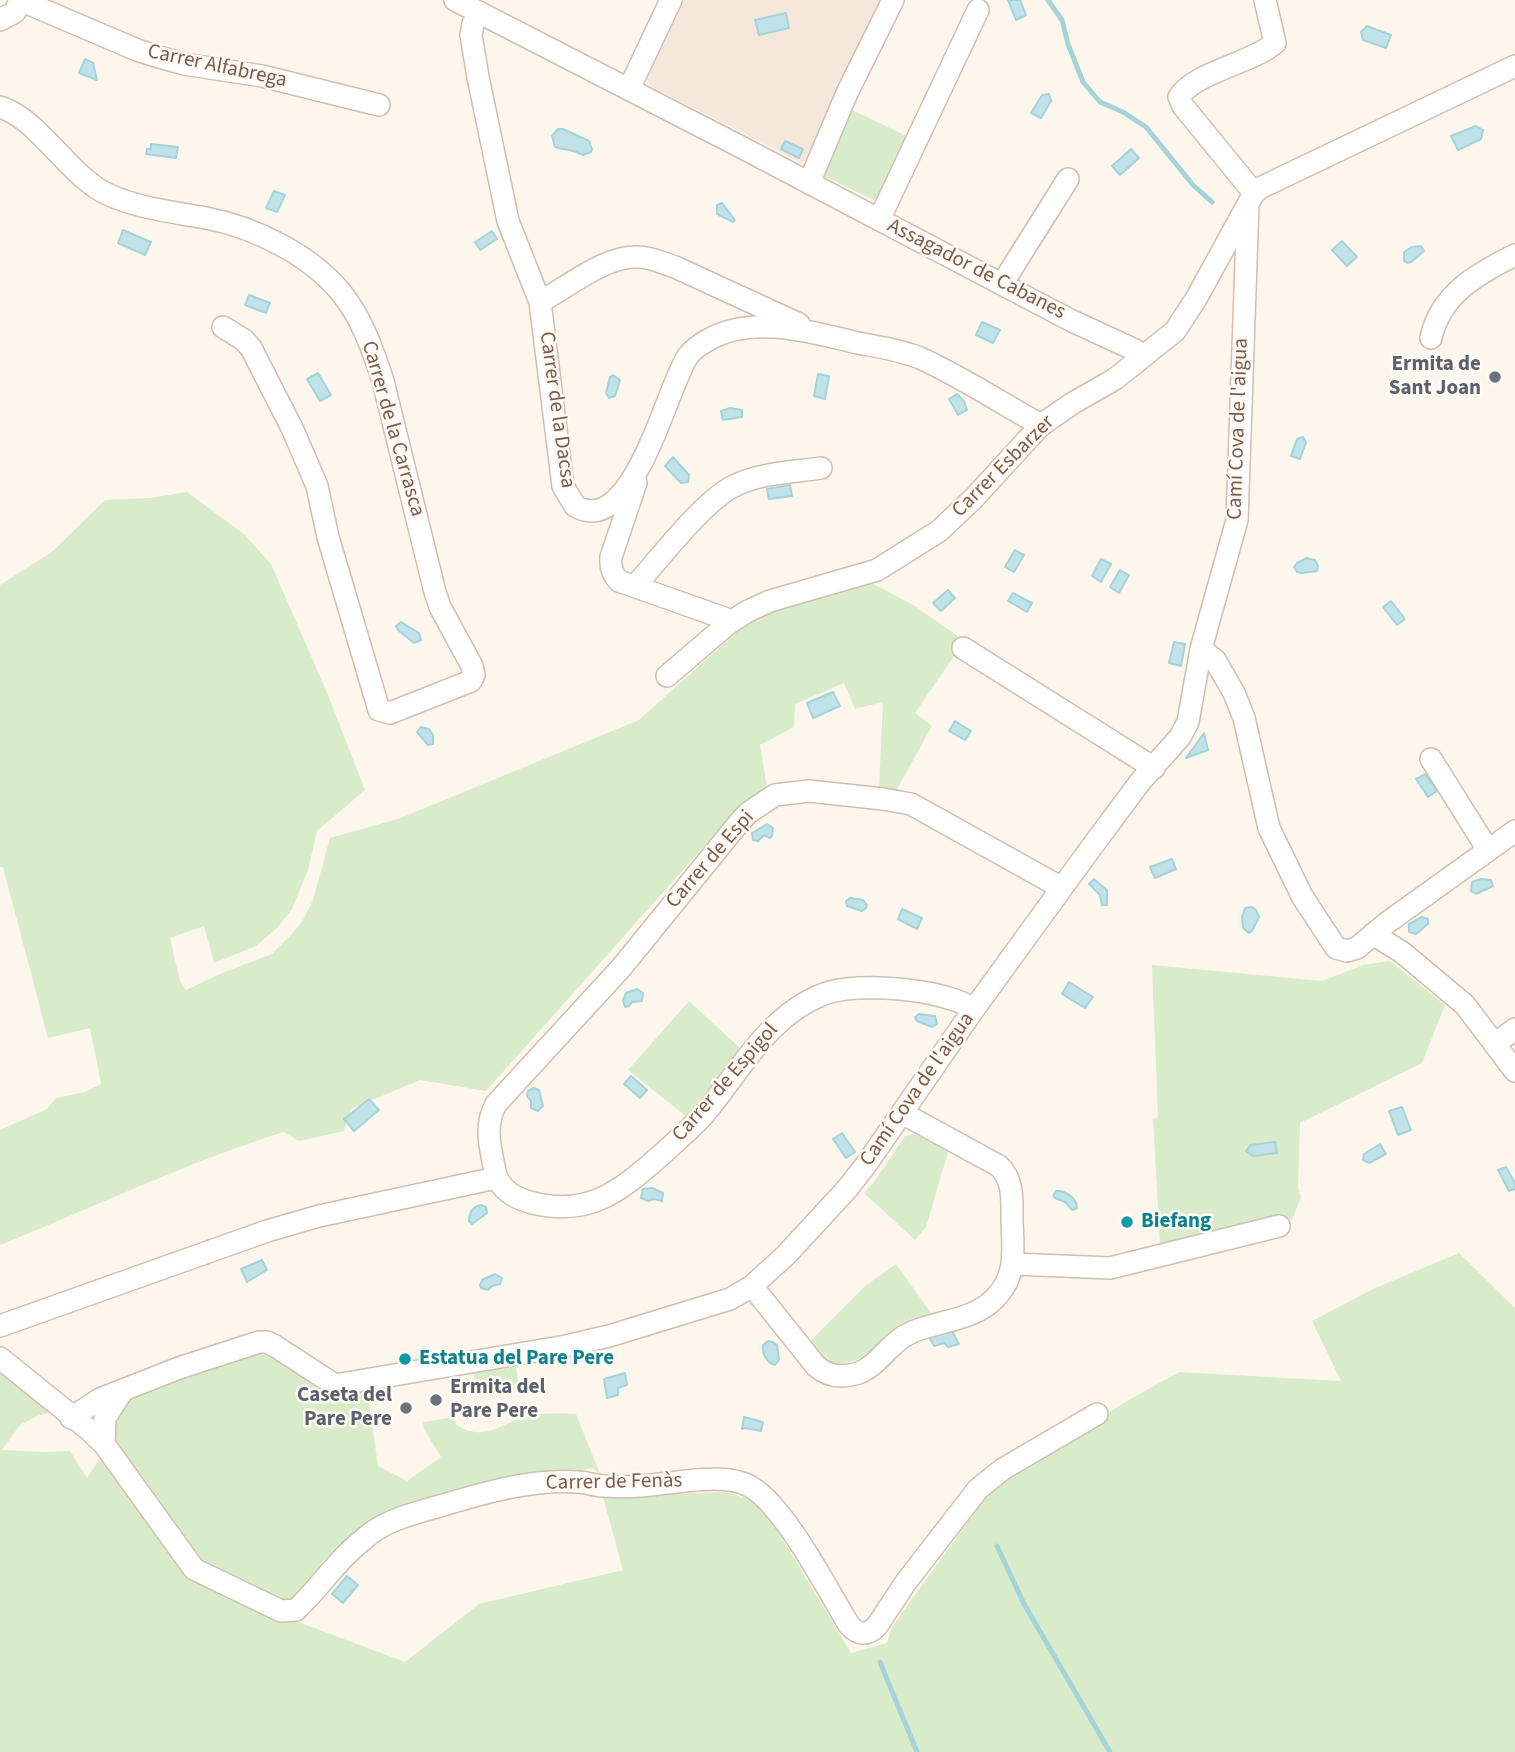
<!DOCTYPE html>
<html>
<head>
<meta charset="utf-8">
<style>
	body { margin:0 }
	canvas { display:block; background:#fdf6ec }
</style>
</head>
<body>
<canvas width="1515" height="1752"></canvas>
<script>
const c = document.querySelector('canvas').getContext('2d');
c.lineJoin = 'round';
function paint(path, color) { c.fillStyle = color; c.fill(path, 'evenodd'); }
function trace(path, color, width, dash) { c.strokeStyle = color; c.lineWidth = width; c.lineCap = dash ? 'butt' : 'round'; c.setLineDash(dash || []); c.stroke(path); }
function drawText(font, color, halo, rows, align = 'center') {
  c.font = font + ' "Source Sans 3",sans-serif'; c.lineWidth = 5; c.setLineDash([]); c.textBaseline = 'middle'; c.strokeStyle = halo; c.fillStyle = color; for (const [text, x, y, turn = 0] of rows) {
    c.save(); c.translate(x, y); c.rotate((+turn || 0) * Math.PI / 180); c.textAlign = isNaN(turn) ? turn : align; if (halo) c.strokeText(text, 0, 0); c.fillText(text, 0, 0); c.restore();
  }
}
const residential = new Path2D(`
	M683 0H881L806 160 802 163 650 86 647 79Z`);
const green = new Path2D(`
	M852 110 911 138 882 204 822 175Z
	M187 492 244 534 271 564 328 695 365 790 317 831 308 870 292 909 277 928 256 946 214 963 204 926 170 938 180 981 186 990 222 973 272 954 292 934 303 920 313 900 330 838 398 819 639 720 750 620 767 610 866 580 915 606 959 637 956 653 915 713 932 726 896 791 879 789 883 702 855 709 844 683 795 704 794 727 760 745 767 788 732 815 486 1091 420 1080 351 1109 344 1131 299 1141 284 1132C187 1162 95 1207 0 1245V1130L47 1109 56 1098 85 1092 101 1084 90 1028 48 1038 3 867H0V585L53 551 105 500 150 498Z
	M1390 961 1445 1005 1422 1063 1300 1123 1298 1188 1301 1197 1292 1220 1271 1218 1160 1245 1153 1119 1158 1117 1152 965 1322 981 1363 965Z
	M689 1001 741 1049 704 1099 687 1117 628 1070Z
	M914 1134 949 1149 926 1227 915 1240 864 1193 874 1182 905 1136Z
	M1459 1253 1515 1308V1752H0V1345L8 1350 61 1400 62 1409 37 1416 20 1425 2 1450 41 1452 70 1451 87 1478 111 1442V1429L121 1401 188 1375 258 1353 367 1388 378 1466 407 1481 441 1457 424 1429 423 1422 455 1417 456 1425C487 1442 496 1425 525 1417 542 1412 559 1413 576 1414L600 1474 592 1468C583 1469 576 1473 567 1475 549 1478 531 1474 513 1477 452 1486 371 1509 328 1556 312 1573 299 1598 285 1617L405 1662 479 1604 623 1570 603 1497 726 1492 749 1499 768 1515 851 1653 887 1643 892 1627 993 1487 1127 1401 1179 1372 1341 1381 1312 1321 1373 1289Z
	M896 1264 931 1313C921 1316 909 1318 900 1324 880 1338 870 1360 843 1363 825 1365 819 1354 811 1340L865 1286Z
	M516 1367 519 1388 477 1395 474 1373Z`);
const water = new Path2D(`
	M1008 0H1020L1026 15 1016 20Z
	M786 13 789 28 759 35 755 20Z
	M1367 26 1391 35 1386 48 1363 40 1361 32Z
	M85 59 93 63 97 80 79 73Z
	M1049 94 1051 101 1041 118 1031 113 1042 95Z
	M1476 126 1483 130 1481 139 1458 150 1451 136Z
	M558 129H563L589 141 592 149 591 152 583 155C571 148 568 151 555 147L552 136Z
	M785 141 803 149 799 158 781 149Z
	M151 144 178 147 176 158 146 154 147 149H151Z
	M1131 149 1139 158 1120 175 1112 166Z
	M274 191 285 195 277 212 266 208Z
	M722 203 735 220 733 222 717 214V205Z
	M123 230 151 242 145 255 118 243Z
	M492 231 497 239 480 250 475 242Z
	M1342 241 1357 257 1347 266 1332 250Z
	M1421 246 1424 251C1419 255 1413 262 1408 263L1404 261V252L1412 247Z
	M249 295 270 303 266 313 245 305Z
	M982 322 1000 330 993 343 976 335Z
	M318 373 331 395 320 401 307 379Z
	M818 374 829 376 825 399 814 396Z
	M613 375 620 380 615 396 609 398 606 393 610 377Z
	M957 394 964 401 967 410 958 415 949 399Z
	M730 408 742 410V417L723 420 721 411Z
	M1303 437 1306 442 1300 459 1291 456 1297 439Z
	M673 457 689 475 688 482 681 483 665 466Z
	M790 485 792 496 769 499 767 489Z
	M1015 550 1024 555 1014 572 1005 567Z
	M1307 558 1315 560 1318 566 1317 571 1302 573 1297 572 1294 567 1297 563Z
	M1101 559 1111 564 1101 582 1092 576Z
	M1120 570 1129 575 1119 593 1110 587Z
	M948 590 955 598 941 611 933 603Z
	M1013 593 1032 603 1027 612 1008 601Z
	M1391 601 1405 619 1397 625 1383 607Z
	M401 622 419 633 421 640 414 643 398 630 396 626Z
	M1174 642 1185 644 1181 666 1169 663Z
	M833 692 840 706 813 718 807 703Z
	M955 721 971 731 965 740 949 731Z
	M421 727 429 729 433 735V744L428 745 417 732Z
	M1204 733 1208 750 1186 758Z
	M1425 774 1437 791 1428 797 1416 779Z
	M767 824 773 828 772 836 770 838 764 835 758 841 753 840 752 833Z
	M1172 859 1176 869 1155 878 1150 867Z
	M1094 879 1107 890V905H1102L1100 895 1089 884Z
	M1481 879 1491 880 1493 886 1476 894 1471 891 1472 882Z
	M850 898 863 900 867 905 866 908 862 911 847 906 846 901Z
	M1252 907 1256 910 1259 917 1252 931 1249 933 1243 928 1242 917 1245 908Z
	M902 909 922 918 917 929 898 919Z
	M1422 917 1428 919V924L1416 934 1409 932V924Z
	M1069 982 1093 997 1085 1008 1062 994Z
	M637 989 643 993 642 1001 632 1002 629 1006 625 1007 623 1000 626 993Z
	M919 1014 935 1016 937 1024 932 1027 917 1021 915 1017Z
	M631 1076 647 1090 640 1098 624 1084Z
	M534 1088 539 1090 543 1106 538 1111 531 1108V1101L527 1096 528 1091Z
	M369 1099 379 1110 354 1131 344 1119Z
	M1402 1107 1411 1130 1398 1135 1389 1111Z
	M842 1133 855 1152 846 1158 833 1139Z
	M1275 1142 1277 1153 1253 1156 1246 1151 1251 1145Z
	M1380 1144 1386 1154 1369 1163 1363 1160 1364 1154Z
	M1506 1167 1515 1183V1189L1509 1191 1498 1170Z
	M652 1188 663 1193 662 1201 654 1199 648 1201 641 1198 643 1189Z
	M1056 1191C1066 1190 1077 1199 1077 1208L1072 1210 1065 1202 1055 1198 1053 1196Z
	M481 1205 486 1207 487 1213 472 1224 469 1221C469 1213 473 1206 481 1205Z
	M262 1260 267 1270 247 1282 241 1269Z
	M495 1274 502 1278 500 1284 492 1286 488 1290 481 1288 480 1285 482 1280Z
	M952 1331 959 1344 948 1347 944 1343 934 1346 929 1337Z
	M768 1341 773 1342 777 1345 779 1360 775 1365C766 1362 762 1354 763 1345Z
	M625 1373 627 1385 618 1388V1395L607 1398 604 1379Z
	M744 1417 763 1422 761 1431 745 1428 742 1429Z
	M347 1576 358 1585 343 1603 332 1594Z`);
const stream = new Path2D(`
	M1048 0 1062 20 1068 44 1083 82 1100 102 1123 112 1146 127 1193 185 1212 202
	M997 1546 1024 1604 1110 1752
	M880 1662 917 1752`);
const minor = new Path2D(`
	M20 0 137 50 159 57 184 64 262 76 379 105
	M455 0 741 147 1070 320 1135 350 1142 357
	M479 12 473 24 471 35 478 77 508 221 540 302 563 486 575 506C633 540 666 388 688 356 693 349 701 344 708 340 753 314 811 332 858 343 879 347 901 350 920 358 962 377 1001 403 1041 425
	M0 20 15 12 20 0
	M629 89 671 0
	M0 107C39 119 69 176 107 194 137 208 173 212 206 218 233 223 257 232 281 245 344 279 362 316 383 381L435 592 440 607 472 666 474 675 471 681 390 713 379 710 328 537 317 486 292 428 251 348 244 340 223 327
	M809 183 847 93 893 0
	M1254 193 1183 106 1179 97C1195 72 1252 63 1275 43L1265 0
	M879 220 978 10
	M1002 284 1068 179
	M540 302C568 287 606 255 638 257 651 257 663 263 675 267L799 324
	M1431 338C1440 294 1479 273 1515 255
	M636 483 611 557C610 567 612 574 619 581L724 618 729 623
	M636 585C659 559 706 498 736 485 761 473 794 472 821 468
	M963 648 1154 768
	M1201 649 1215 660 1234 693 1244 718 1269 828 1302 896 1336 948 1347 951 1357 948 1388 922 1515 831
	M667 676 729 623 748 611 770 601 877 570 939 531 974 498 1041 425 1073 403 1115 379 1175 331 1196 299 1254 193 1260 188 1515 66
	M1431 759 1488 850
	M1373 934 1403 953 1465 1005 1515 1071
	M974 1009C943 989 859 981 824 994 770 1014 741 1069 706 1112 692 1128 675 1142 660 1156 620 1191 589 1217 533 1203 516 1199 498 1189 495 1171 490 1147 484 1126 496 1104L621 968 738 824 748 813 775 795 809 791 883 799 911 804 1062 888
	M1496 1043 1515 1029
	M1013 1264 1110 1268 1279 1226
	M752 1286 816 1366C827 1376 840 1378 855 1374 878 1368 889 1342 910 1333 938 1320 976 1321 997 1296 1017 1275 1013 1248 1012 1221 1012 1201 1014 1180 999 1166L902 1113
	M0 1326 267 1231 319 1216 496 1178
	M0 1358 88 1429 104 1444 194 1569 281 1611 296 1610C322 1585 339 1557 370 1534 391 1518 417 1513 443 1505 487 1492 532 1479 578 1482 587 1482 595 1486 604 1486 616 1487 629 1487 641 1486 672 1484 724 1471 751 1487 786 1508 827 1589 849 1625 858 1635 867 1636 877 1626L906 1582 978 1489 1003 1469 1097 1414
	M71 1418 100 1399 179 1368 259 1342H267L275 1346 335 1385 566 1346 609 1336 730 1299 752 1286 786 1255 847 1189 865 1166 974 1009 1088 852 1140 782 1180 737 1188 722 1201 649 1237 520 1248 205
	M104 1444 105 1418 123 1390`);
const markers = [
	[1495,377,7,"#6b7280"],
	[1127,1222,7,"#0f9aa8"],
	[405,1359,7,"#0f9aa8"],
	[436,1400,7,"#6b7280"],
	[406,1408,7,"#6b7280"]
];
const streetNames = [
	["Carrer Alfabrega",217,67,12],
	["Assagador de Cabanes",976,270,27],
	["Carrer de la Dacsa",556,410,82],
	["Carrer de la Carrasca",392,429,74],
	["Camí Cova de l'aigua",1239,429,-88],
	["Carrer Esbarzer",1004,467,-45],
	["Carrer de Espi",711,860,-49],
	["Carrer de Espigol",726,1083,-49],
	["Camí Cova de l'aigua",918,1090,-55],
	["Carrer de Fenàs",614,1483,-1]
];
const worshipNames = [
	["Ermita de",1481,365],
	["Sant Joan",1481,389],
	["Ermita del",450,1388,"left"],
	["Pare Pere",450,1412,"left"],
	["Caseta del",392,1396],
	["Pare Pere",392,1420]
];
const cultureNames = [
	["Biefang",1141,1222],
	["Estatua del Pare Pere",419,1359]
];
paint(residential, '#f5e8da');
paint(green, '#d8ecc9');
paint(water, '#bfe3e8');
trace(water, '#a5d3da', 2);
trace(stream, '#a5d3da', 5);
trace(minor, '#d1beb0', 24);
trace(minor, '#fff', 21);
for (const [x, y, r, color] of markers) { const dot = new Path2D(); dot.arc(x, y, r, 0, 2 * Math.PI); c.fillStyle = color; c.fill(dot); trace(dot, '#fffaf3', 2.5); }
drawText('21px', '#7a5c4d', '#fffaf3', streetNames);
drawText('bold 21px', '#5b616d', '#fffaf3', worshipNames, 'right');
drawText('bold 21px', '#0d838f', '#fffaf3', cultureNames, 'left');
</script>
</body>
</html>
